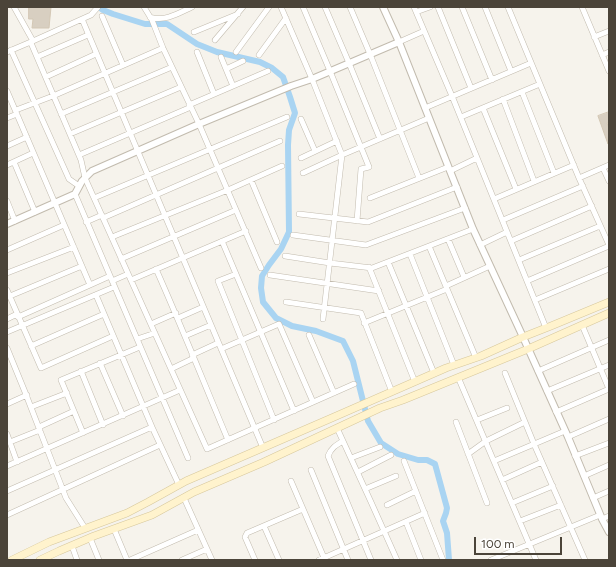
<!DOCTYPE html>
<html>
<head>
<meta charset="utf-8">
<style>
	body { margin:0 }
	#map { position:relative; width:616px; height:567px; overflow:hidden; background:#f6f3ec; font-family:Figtree,sans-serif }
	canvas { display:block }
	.frame { position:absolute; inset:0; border:8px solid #4b4439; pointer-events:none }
	.scale { position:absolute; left:474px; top:537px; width:88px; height:18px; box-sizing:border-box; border:2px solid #4b4439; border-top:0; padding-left:5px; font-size:12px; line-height:14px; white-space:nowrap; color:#4b4439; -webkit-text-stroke:3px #fff; paint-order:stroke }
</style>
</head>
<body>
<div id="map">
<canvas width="616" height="567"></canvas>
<div class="frame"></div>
<div class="scale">100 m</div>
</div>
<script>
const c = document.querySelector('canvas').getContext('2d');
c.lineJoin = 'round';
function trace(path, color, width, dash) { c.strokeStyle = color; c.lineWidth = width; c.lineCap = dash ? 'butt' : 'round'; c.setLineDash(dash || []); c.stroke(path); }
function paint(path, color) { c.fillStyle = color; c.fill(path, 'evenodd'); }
const canal = new Path2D(`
	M99 7 103 10 113 14 145 24H167L197 44 217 52 260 62 272 68 283 77 290 97 295 113 289 130 288 145 289 232 281 249 269 265 262 276 261 288 263 302 276 318 292 326 316 331 343 341 353 361 368 421 381 443 398 454 418 460H427L435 464 447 508 446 513 443 521 447 533 449 560`);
const building = new Path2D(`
	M29 7H51L49 28H32L33 19H29Z
	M609 112V122L607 123 609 128 608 144 598 116Z`);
const minor = new Path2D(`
	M14 7 33 41
	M144 7 152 20 163 48 199 124 261 268
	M281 7 312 79 342 155 323 319
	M303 7 330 71 369 167 361 169 357 221
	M325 7 349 63 380 139
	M350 7 370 54 419 178
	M414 7 452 96 546 328
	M438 7 471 88
	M462 7 492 80
	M485 7 511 71
	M508 7 579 178 609 245
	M582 7 609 71
	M416 12 430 7
	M102 16 123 65
	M150 17C165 22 179 13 192 7
	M82 19 263 448
	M194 32 238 14
	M594 37 609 31
	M215 40 243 7
	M399 42 424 31
	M31 43 81 160 85 178 207 449 354 384
	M11 50 69 179 79 186
	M7 52 33 41 91 15 98 7
	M197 52 214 94
	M236 52 269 7
	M259 55 286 18
	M602 55 609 52
	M37 57 88 35
	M221 57 233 86
	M226 69 243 61
	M46 77 96 54
	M7 91 90 285 110 276
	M522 92 554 173
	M503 99 534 181
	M189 105 268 71
	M425 108 531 63
	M483 108 516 189
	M16 110 53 96 163 48
	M61 114 172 67
	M461 117 540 84
	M7 118 17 114
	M301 119 315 151
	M70 134 181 87
	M7 146 27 137
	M79 155 191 107
	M301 158 337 141
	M14 162 35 212
	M7 165 33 153
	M603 168 609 181
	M450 171 477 158
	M303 173 342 155 429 118
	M579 178 609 165
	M251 180 277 242
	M75 194 188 458
	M94 198 287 117
	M370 198 448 167
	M494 199 574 165
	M7 201 15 221
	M299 214 368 222 457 187
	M103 218 280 141
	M503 220 583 186
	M86 222 102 215
	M293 235 366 245 465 208
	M112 237 228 190 282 166
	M448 239 464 277
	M222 241 294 411
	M511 241 592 206
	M480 245 507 232
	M429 246 476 358
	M7 250 64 225
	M410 254 454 365
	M285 256 330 263 372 268 473 229
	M121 259 236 210
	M519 260 600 226
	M388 262 434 373
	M369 267 415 382
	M156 269C181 325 204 383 228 440
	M7 273 74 247
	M236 274 218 281 274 420
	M270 275 379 291
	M131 280 246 231
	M112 281 128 274
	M527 281 609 246
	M446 286 490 266
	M7 290 41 368 113 336
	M96 295 152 427
	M10 296 82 266
	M535 300 609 269
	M286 302 361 313 392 392
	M18 317 90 285
	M178 318 203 307
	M7 319 17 314
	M364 323 447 289
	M151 324 176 313
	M582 325 609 389
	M7 332 114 287
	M309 335 334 393
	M185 336 211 325
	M137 339 155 333
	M31 346 104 314
	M7 348 25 392 66 498 85 528
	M221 349 279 324 313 402
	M192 355 218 343
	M100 363 123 416
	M171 369 194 358
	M81 371 103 425
	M538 371 609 340
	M505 373 534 444 585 560
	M458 377 536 560
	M547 391 609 365
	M7 404 27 395
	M31 407 67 393
	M556 412 609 389
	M477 420 507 408
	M456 422 487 503
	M39 427 74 411
	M337 428 371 502 397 560
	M83 433 61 380 140 347
	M7 434 17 462
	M568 437 609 419
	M343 441C336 445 331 448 328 456L371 560
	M10 442 40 430
	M468 454 486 441 525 422
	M575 456 609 443
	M351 458 380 447
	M404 461 443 560
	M494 461 565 431
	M7 466 180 390
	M311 470 348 560
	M358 472 391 455
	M584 476 609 465
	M502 480 542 462
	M291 481 325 560
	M365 489 396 476
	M7 491 152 427 179 485
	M184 498 212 560
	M593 498 609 491
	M512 503 553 486
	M387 505 416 491
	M7 515 160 445
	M602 519 609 516
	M520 521 561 505
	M406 522 421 560
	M264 526 279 560
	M114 529 127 560
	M90 538 99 560
	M72 546 77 560
	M130 560 198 530
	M182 560 207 549
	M255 560 245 537 247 533 303 509
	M319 560 425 513
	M491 560 600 515`);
const tertiary = new Path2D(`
	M383 7 399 42 473 229 523 337 568 437 602 519 609 532
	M7 224 75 194 82 181 92 171 199 124 291 86 312 79 399 42`);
const secondary = new Path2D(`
	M12 560 49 542 127 513 148 502 186 481 334 417 446 368 481 356 523 337 551 326 609 302
	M40 560 59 551 94 536 152 515 194 492 264 462 380 408 403 400 528 349 609 313`);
trace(canal, '#a9d4f2', 6);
paint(building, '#d8cfc1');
trace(building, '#d3c7b4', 1);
trace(minor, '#c2bbae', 6);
trace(tertiary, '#c2bbae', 8);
trace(secondary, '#d6c79b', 8);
trace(minor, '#fff', 5);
trace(tertiary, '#fff', 6);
trace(secondary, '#fff3cd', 7);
</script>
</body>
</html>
